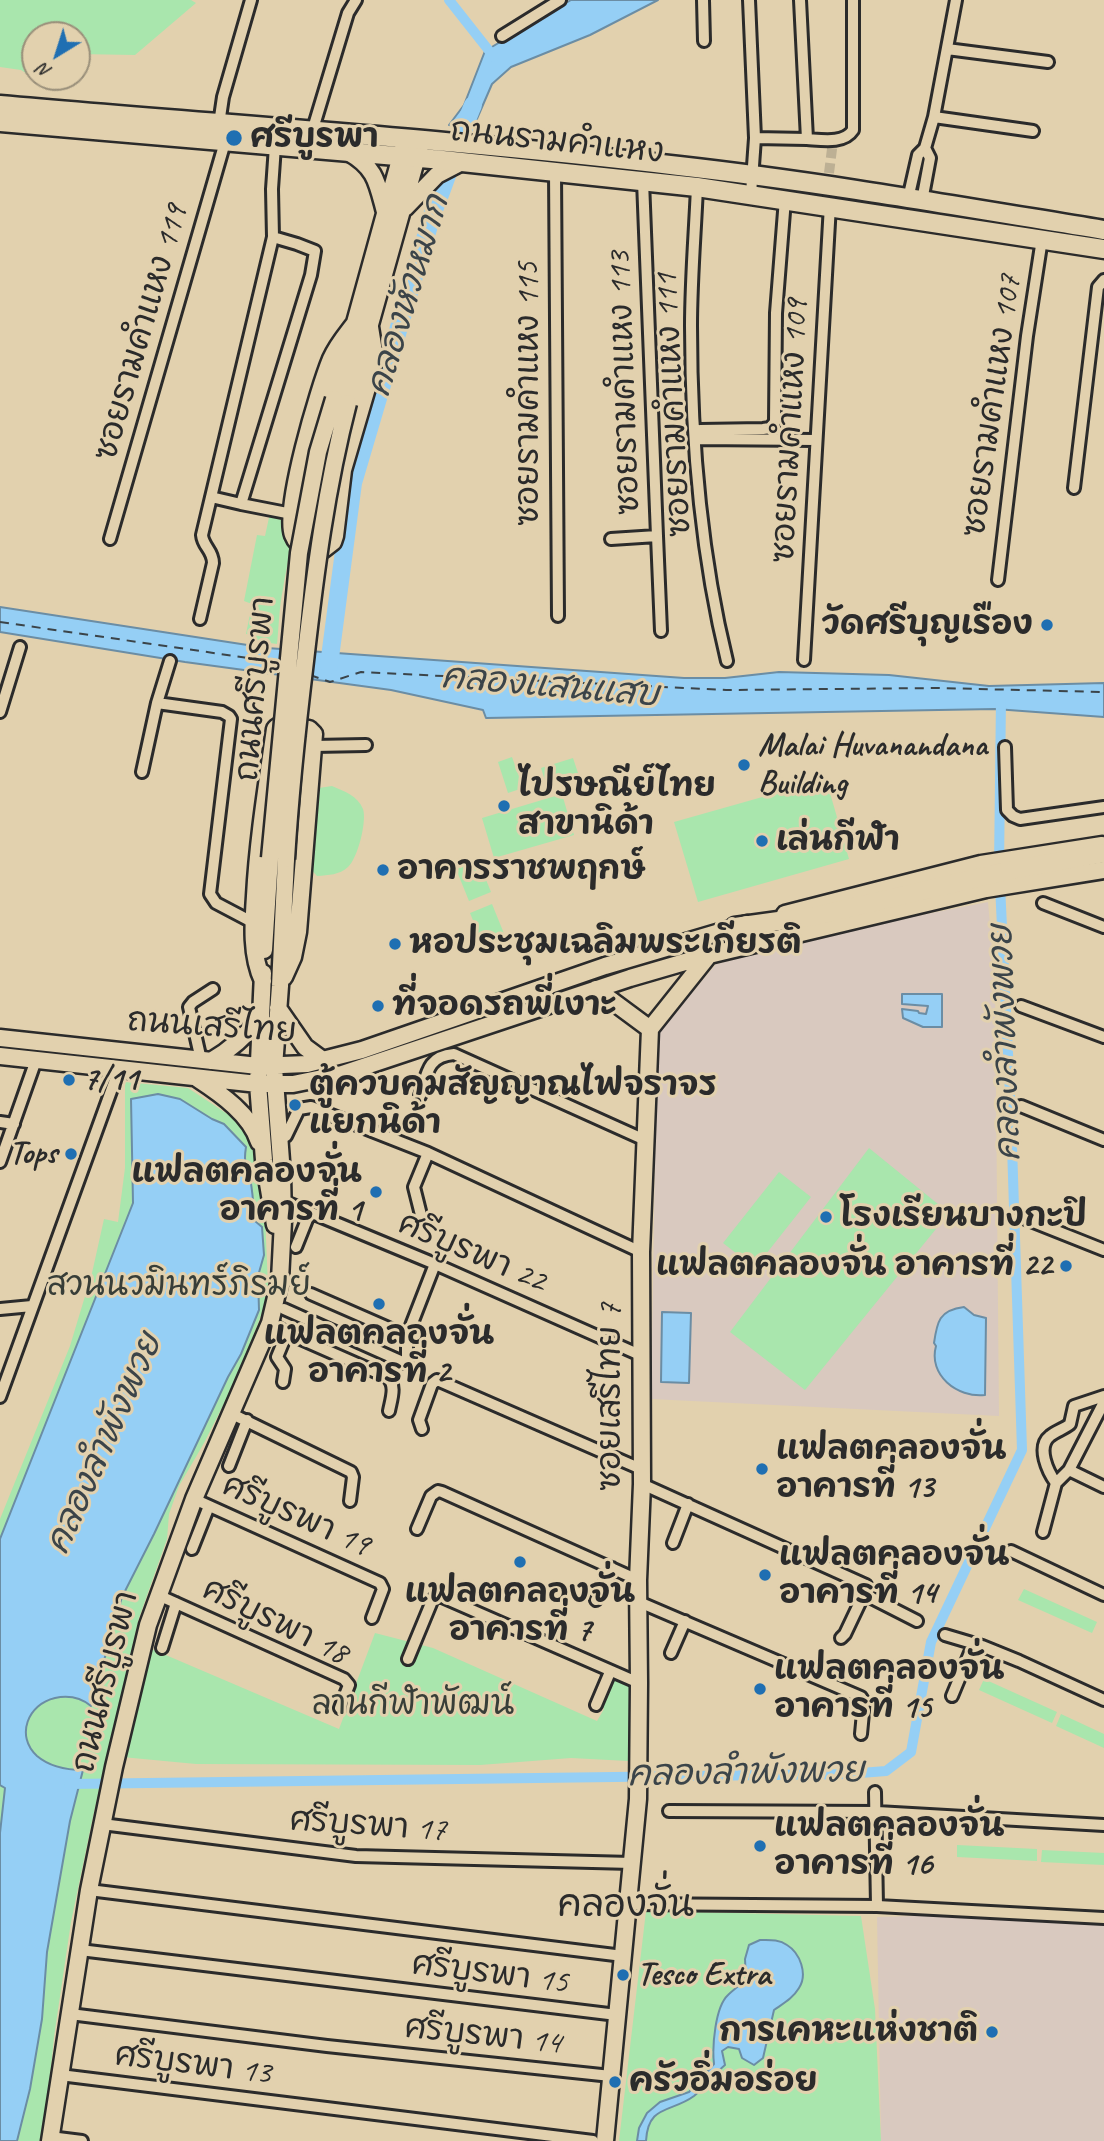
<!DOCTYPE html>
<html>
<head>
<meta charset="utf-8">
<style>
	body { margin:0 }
	#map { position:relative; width:1104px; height:2141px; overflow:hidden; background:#e2d1ae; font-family:Caveat,sans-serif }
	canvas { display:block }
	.north { position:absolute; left:21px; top:21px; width:70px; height:70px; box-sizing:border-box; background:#e2d1ae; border:2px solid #998f7a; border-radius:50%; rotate:218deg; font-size:19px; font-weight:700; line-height:28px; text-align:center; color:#2b2b2b }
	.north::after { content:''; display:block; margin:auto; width:24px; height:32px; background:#1f6fb2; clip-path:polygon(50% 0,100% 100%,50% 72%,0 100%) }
</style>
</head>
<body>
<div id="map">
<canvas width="1104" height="2141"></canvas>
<div class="north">N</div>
</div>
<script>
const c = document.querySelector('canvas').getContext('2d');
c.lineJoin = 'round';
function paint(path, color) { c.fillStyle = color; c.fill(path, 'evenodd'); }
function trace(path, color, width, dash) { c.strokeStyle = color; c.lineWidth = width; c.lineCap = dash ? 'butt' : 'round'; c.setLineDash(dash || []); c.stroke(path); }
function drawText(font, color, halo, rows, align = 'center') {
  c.font = font + ' Caveat,"Playpen Sans Thai",sans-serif'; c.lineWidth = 6; c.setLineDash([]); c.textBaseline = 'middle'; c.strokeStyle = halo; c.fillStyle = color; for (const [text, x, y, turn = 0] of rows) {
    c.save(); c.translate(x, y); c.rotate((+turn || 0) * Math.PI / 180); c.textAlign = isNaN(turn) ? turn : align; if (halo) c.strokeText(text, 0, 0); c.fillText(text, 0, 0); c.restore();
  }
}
const built = new Path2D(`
	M988 902 995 982 999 1416 651 1399 657 1035 716 964 911 917Z
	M997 1914 998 1919 1104 1922V2141H881L877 1917Z`);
const green = new Path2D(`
	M0 0H191L196 3 135 55 77 54V35H35V77H56L52 90 21 70 0 67Z
	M270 513 278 515C296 546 288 556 283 589 279 607 279 626 277 644L255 641 256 635 246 634 252 604 244 601 257 535 265 536Z
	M512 757 523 788 508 793 498 762Z
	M573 758 578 773 546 784 541 768Z
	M826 779 849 859 698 902 674 822Z
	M332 786C344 791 358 796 363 809 367 821 358 858 348 867 339 875 329 875 317 876L309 867 311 800 319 788Z
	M562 794 574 835 494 858 482 818Z
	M478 860 491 892 469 901 456 869Z
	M492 904 505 936 483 945 470 913Z
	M125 1082 188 1088 232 1117 249 1133 255 1147 258 1161 265 1215 268 1286 264 1308 235 1382 204 1443 179 1486 169 1514 167 1539 139 1618 94 1812 71 1922 54 2037 44 2141H0V1519L70 1346 92 1273 104 1219 118 1222 125 1168Z
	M869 1148 949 1213 805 1390 730 1332Z
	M779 1172 811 1197 755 1268 723 1243Z
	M1024 1589 1097 1622 1092 1633 1018 1600Z
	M375 1633 433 1648 597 1721 604 1709 594 1695 603 1672 635 1687 628 1761 571 1758 480 1765 196 1764 122 1757 147 1647 339 1729Z
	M984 1679 1057 1712 1052 1723 979 1690Z
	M1061 1714 1104 1734V1748L1056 1726Z
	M957 1845 1037 1849V1861L957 1857Z
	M1042 1850 1104 1853V1865L1041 1862Z
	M646 1911 861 1916 875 2009 881 2141H619Z`);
const water = new Path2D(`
	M571 0H658L590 35 511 67 492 84 473 128 449 125 464 105 485 51Z
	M0 607 267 648 684 678H725L779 672 889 675 989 686 1104 683V717L995 709 486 718 483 710 391 690 185 662 0 632Z
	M902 994H942V1027H923L903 1018 902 1009 918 1011 919 1013 926 1014 928 1006 902 1004Z
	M158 1094 180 1099 212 1119 224 1124 246 1147C244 1160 245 1161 249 1174 253 1188 253 1206 255 1221L262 1227 264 1255 258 1276 259 1310 241 1354 228 1377 154 1534 122 1597 91 1706C80 1697 69 1695 55 1698 28 1704 15 1736 37 1756 50 1767 66 1770 83 1770L70 1821 47 1952 42 2019 30 2089 17 2141H0V1833L5 1788 0 1785V1539L133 1203 131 1099Z
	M964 1307 974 1315 986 1318 985 1395C957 1398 928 1375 936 1346L934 1343C937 1322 939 1310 964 1307Z
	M662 1312 691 1313 689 1383 661 1382Z
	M760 1940C769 1940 779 1939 787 1945 800 1953 808 1974 799 1988 793 1998 784 2003 774 2010L763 2058 754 2065 742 2058 739 2049 728 2047 722 2051 725 2065C714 2074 705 2087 694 2096 671 2113 648 2104 646 2141H637L639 2128 647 2113 660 2102 689 2092 714 2064C712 2047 715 2007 728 1995 733 1990 740 1985 746 1980L745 1959 749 1945Z`);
const canal = new Path2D(`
	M449 0 494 57
	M999 866 1001 699
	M69 1784 848 1774 886 1771 911 1752 931 1642 1022 1450 1011 1116 1000 885`);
const river = new Path2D(`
	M329 665 353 483 433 212C448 177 458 140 473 105`);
const ferry = new Path2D(`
	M0 622 269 661 282 665
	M310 675 330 682 361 672 726 690 937 688 1104 692`);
const streetTunnel = new Path2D(`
	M829 173 833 141`);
const street = new Path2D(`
	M703 0 704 41
	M749 0 755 138 751 194
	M800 0 807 139C822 140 844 144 853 130V0
	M502 36 560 0
	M947 49 1048 62
	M934 117 1033 131
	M219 124 223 97 251 0
	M312 132 348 13 356 0
	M755 138 807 139
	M555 171 558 616
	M697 187C695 233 691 280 691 326 691 436 701 555 727 661
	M908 199 918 155 925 148 934 117 956 0
	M922 201 930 158 925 148
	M700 430 763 429 770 428 775 422 776 313 785 199
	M696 439 816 440
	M1074 488 1098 287 1104 280
	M211 497 241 504 311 275 315 251 297 244 273 237
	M241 504 292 514
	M657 536 661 631
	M110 539 225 142
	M611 539 657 536 643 181
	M998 580 1027 336 1042 239
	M200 619 213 563C213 550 203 547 202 535L273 237 272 189 275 146
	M804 660 830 205
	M157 703 222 712 229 716 231 719 210 894 216 903 254 923
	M0 712 20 647
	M314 746 366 745
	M1005 747 1007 810 1013 816 1020 819 1104 807
	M142 772 157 703 170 661
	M1043 903 1104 927
	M1021 1006 1104 1037
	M201 1060 189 1007 193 1002 213 989
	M420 1096C427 1074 427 1056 454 1054L645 1140
	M1021 1106 1104 1140
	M0 1122 14 1124
	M286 1136 299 1109 311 1107 428 1153 641 1252
	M0 1162 36 1060
	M283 1201 435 1264 640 1355
	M421 1215 414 1187 428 1153
	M1021 1217 1104 1250
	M296 1247 310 1212
	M311 1294 407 1336
	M0 1309 32 1306
	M284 1309 405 1363 407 1360V1336L435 1264
	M270 1323 287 1333 387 1377C397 1385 391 1400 389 1411
	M283 1382 285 1369 277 1357 287 1333
	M0 1397 119 1069
	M230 1413 351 1472 353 1477 350 1501
	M422 1429 419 1420 432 1384 437 1380 641 1469
	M229 1466 247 1420
	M1069 1470 1104 1487
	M1056 1483C1048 1472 1036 1447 1050 1436 1056 1431 1064 1429 1070 1424L1074 1406 1104 1396
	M642 1484 866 1585 864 1594 845 1634 841 1638
	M194 1499 380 1583 383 1589 372 1618
	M417 1529 431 1496 438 1491 442 1492 638 1580
	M1043 1532 1056 1483 1069 1470 1104 1402
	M673 1543 688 1504
	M192 1549 209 1506
	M1011 1551 1104 1595
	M864 1594 917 1621
	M158 1595 344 1679 349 1685 340 1708
	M596 1600 612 1568
	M639 1602 861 1697 864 1702 861 1734
	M945 1635 982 1646 1019 1661 1104 1700
	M162 1648 176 1603
	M671 1653 685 1621
	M408 1659 432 1601 436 1596 442 1597 639 1683
	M952 1696 974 1643
	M596 1705 610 1672
	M875 1792 877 1906
	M669 1811 877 1812 1104 1825
	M102 1824 356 1856 632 1863
	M89 1890 623 1956
	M628 1904 877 1906 1104 1918
	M80 1950 617 2015
	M70 2014 327 2046 611 2076
	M60 2075 593 2141
	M50 2137 82 2141`);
const secondary = new Path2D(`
	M348 152C376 168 377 182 385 212
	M405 208 437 175 462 162
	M355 323C346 335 337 345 331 359 319 388 283 509 293 535 298 548 312 552 324 549L333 542 335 536 343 470 372 371 374 352 370 327
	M334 399 404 145
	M348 403 420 146
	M785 914 981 864 1102 845
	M264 950 270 858
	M263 973 258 1084 264 1160 275 1225
	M263 981C251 956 253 924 255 896 258 840 267 785 275 729L277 727 309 729 314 734 298 932 293 957 284 977
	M596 989 650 1029 641 1252 642 1484 638 1580 639 1683 638 1799 605 2141
	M278 1008 305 1047 324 1061
	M650 1029 709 955
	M0 1038 258 1066 307 1064 362 1050 605 966 747 924
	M0 1056 258 1084H293L342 1074 630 978 709 955 986 889 1104 870
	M211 1061C232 1049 246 1036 261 1017
	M198 1079C221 1094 251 1115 259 1142
	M50 2141 89 1890 114 1767 148 1625 194 1499 270 1323 280 1280 283 1221 282 1174 274 1067 280 986 286 859`);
const primary = new Path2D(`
	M0 105C226 125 453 139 679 166 821 182 963 207 1104 230
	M0 122 443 160 697 187 1104 249
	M735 927 815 916 1011 870 1104 853`);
const secondaryBridge = new Path2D(`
	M270 858 299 553 318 452 334 399
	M286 859C290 793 297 727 305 661 315 574 326 488 348 403`);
const markers = [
	[234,138,9,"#1f6fb2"],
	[1047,625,7,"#1f6fb2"],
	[744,765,7,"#1f6fb2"],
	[504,806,7,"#1f6fb2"],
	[762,841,7,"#1f6fb2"],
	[383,870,7,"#1f6fb2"],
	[395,944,7,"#1f6fb2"],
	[378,1006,7,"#1f6fb2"],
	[69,1080,7,"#1f6fb2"],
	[295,1105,7,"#1f6fb2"],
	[71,1154,7,"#1f6fb2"],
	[376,1192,7,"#1f6fb2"],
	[826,1217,7,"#1f6fb2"],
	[1066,1266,7,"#1f6fb2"],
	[379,1304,7,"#1f6fb2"],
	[762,1469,7,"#1f6fb2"],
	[520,1562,7,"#1f6fb2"],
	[765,1575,7,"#1f6fb2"],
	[760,1689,7,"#1f6fb2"],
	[760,1846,7,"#1f6fb2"],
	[623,1975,7,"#1f6fb2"],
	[992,2032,7,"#1f6fb2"],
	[615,2082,7,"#1f6fb2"]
];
const poiNames = [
	["ศรีบูรพา",250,138],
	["วัดศรีบุญเรือง",1033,625,"right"],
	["Malai Huvanandana",758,746],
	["Building",758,784],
	["ไปรษณีย์ไทย",518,787],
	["สาขานิด้า",518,825],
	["เล่นกีฬา",776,841],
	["อาคารราชพฤกษ์",397,870],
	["หอประชุมเฉลิมพระเกียรติ",409,944],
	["ที่จอดรถพี่เงาะ",392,1006],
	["7/11",83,1080],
	["ตู้ควบคุมสัญญาณไฟจราจร",309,1086],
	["แยกนิด้า",309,1124],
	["Tops",57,1154,"right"],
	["แฟลตคลองจั่น",362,1173,"right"],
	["อาคารที่ 1",362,1211,"right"],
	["โรงเรียนบางกะปิ",840,1217],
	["แฟลตคลองจั่น อาคารที่ 22",1052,1266,"right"],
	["แฟลตคลองจั่น",379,1335,"center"],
	["อาคารที่ 2",379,1373,"center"],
	["แฟลตคลองจั่น",776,1450],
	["อาคารที่ 13",776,1488],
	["แฟลตคลองจั่น",779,1556],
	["อาคารที่ 14",779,1594],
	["แฟลตคลองจั่น",520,1593,"center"],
	["อาคารที่ 7",520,1631,"center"],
	["แฟลตคลองจั่น",774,1670],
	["อาคารที่ 15",774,1708],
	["แฟลตคลองจั่น",774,1827],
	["อาคารที่ 16",774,1865],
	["Tesco Extra",637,1975],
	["การเคหะแห่งชาติ",978,2032,"right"],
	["ครัวอิ่มอร่อย",629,2082]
];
const streetNames = [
	["ถนนรามคำแหง",557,142,6],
	["ซอยรามคำแหง 119",142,333,-74],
	["ซอยรามคำแหง 113",625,383,-92],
	["ซอยรามคำแหง 115",529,394,-90],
	["ซอยรามคำแหง 111",674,405,-93],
	["ซอยรามคำแหง 107",993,406,-82],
	["ซอยรามคำแหง 109",791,431,-87],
	["ถนนศรีบูรพา",256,689,-85],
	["ถนนเสรีไทย",212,1027,4],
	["ศรีบูรพา 22",472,1253,23],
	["ซอยเสรีไทย 7",611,1397,-90],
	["ศรีบูรพา 19",296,1516,24],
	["ศรีบูรพา 18",275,1622,26],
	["ถนนศรีบูรพา",106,1682,-76],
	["ศรีบูรพา 17",368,1826,4],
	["ศรีบูรพา 15",490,1974,7],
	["ศรีบูรพา 14",483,2036,6],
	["ศรีบูรพา 13",193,2065,7]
];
const parkNames = [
	["สวนนวมินทร์ภิรมย์",179,1286],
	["ลานกีฬาพัฒน์",413,1705]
];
const waterNames = [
	["คลองหัวหมาก",409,296,-73],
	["คลองแสนแสบ",550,687,5],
	["คลองลำพังพวย",1006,1043,-92],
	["คลองลำพังพวย",105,1444,-66],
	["คลองลำพังพวย",746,1774,-1]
];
const quarterNames = [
	["คลองจั่น",626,1906]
];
paint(built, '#d9c9bf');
paint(green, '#a9e6ad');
paint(water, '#95cff5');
trace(water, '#6b8da4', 2);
trace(canal, '#95cff5', 10);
trace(river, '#95cff5', 18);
trace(ferry, '#3b4449', 2, [9, 7]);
trace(streetTunnel, '#bdb094', 10, [10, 5]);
trace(street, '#2b2b2b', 16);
trace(secondary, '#2b2b2b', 21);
trace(primary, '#2b2b2b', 23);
trace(street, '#e2d1ae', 10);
trace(secondary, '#e2d1ae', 16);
trace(primary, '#e2d1ae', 18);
trace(secondaryBridge, '#2b2b2b', 21, []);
trace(secondaryBridge, '#e2d1ae', 16);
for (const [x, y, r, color] of markers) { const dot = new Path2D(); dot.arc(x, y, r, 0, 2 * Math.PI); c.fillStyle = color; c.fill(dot); trace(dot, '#e2d1ae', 2.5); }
drawText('bold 33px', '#2b2b2b', '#e2d1ae', poiNames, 'left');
drawText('33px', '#2b2b2b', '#e2d1ae', streetNames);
drawText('33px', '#383e38', '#e2d1ae', parkNames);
drawText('italic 35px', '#3b4449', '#e2d1ae', waterNames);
drawText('37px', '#2b2b2b', '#e2d1ae', quarterNames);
</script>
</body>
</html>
